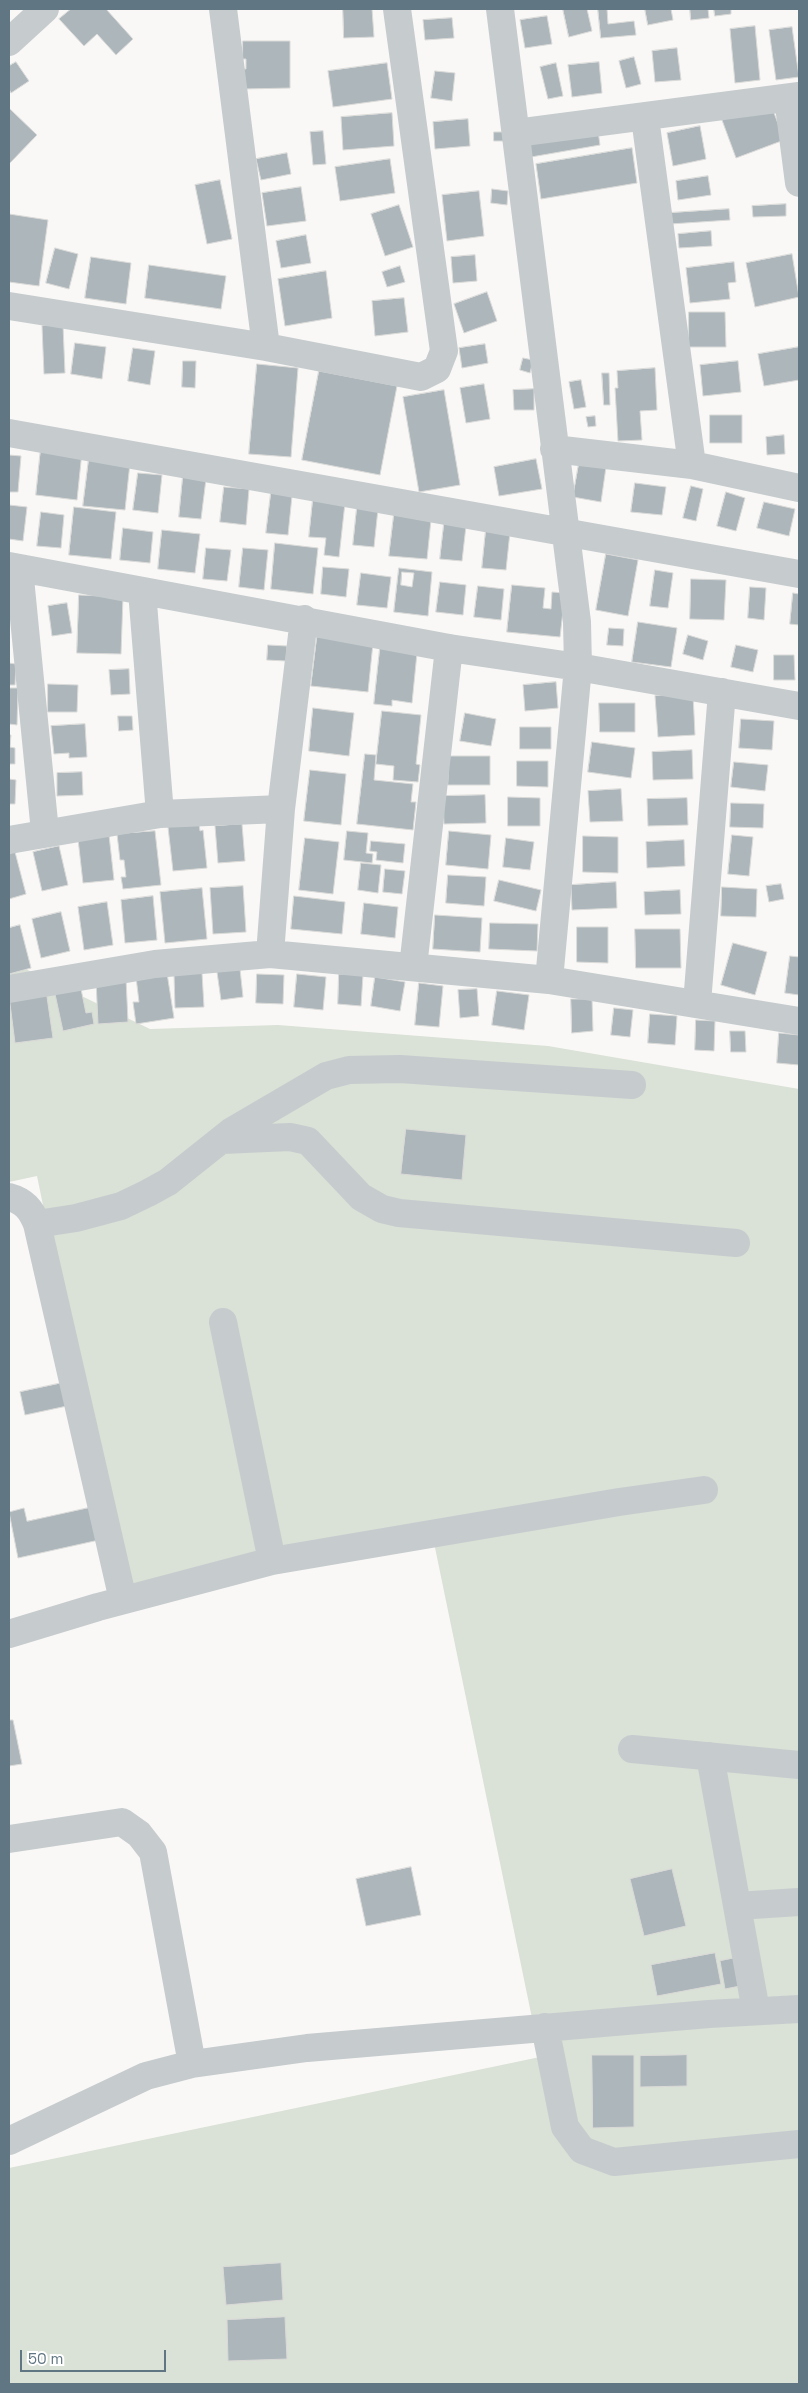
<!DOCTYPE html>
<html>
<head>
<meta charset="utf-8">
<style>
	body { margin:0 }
	#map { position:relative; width:808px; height:2393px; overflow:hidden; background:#f9f8f6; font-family:"Space Grotesk",sans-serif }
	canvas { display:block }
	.frame { position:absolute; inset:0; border:10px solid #617683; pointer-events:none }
	.scale { position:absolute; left:20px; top:2350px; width:146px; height:22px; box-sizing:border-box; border:2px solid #617683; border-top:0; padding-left:6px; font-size:15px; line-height:18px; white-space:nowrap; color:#617683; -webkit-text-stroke:4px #fff; paint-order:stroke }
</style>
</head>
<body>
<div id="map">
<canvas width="808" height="2393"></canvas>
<div class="frame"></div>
<div class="scale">50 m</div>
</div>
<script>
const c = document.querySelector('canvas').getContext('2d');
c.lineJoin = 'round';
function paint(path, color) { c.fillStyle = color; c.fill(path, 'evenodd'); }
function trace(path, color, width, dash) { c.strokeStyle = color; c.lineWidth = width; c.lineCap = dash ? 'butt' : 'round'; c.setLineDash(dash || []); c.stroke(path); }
const green = new Path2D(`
	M9 961 150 1029 278 1025 548 1046 799 1089V2384H9V2168L540 2057 432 1533 124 1598 37 1176 9 1182Z`);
const building = new Path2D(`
	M71 9H106L133 39 116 55 97 34 84 46 59 19Z
	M343 9H372L374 37 344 38Z
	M563 9H587L592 31 569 37Z
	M598 9H607L608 24 634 21 636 35 601 38Z
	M645 9H671L673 20 648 25Z
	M690 9H708L709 18 691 20Z
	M714 9H731V14L715 16Z
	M547 16 552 44 525 48 520 20Z
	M452 18 454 38 425 40 423 20Z
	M755 26 760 80 735 83 730 29Z
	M792 27 799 77 776 80 769 30Z
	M243 41H290V88L243 89V69H246V59H243Z
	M677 48 681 80 655 82 652 51Z
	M634 57 641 84 626 88 619 61Z
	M16 62 29 81 11 93 9 89V66Z
	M599 62 602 93 572 97 568 65Z
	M387 63 392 99 333 107 328 71Z
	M556 63 563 96 548 99 540 67Z
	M435 71 455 73 452 101 431 98Z
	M770 102 784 140 736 158 722 120Z
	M9 108 37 135 9 164Z
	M392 113 394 146 343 150 341 117Z
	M468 119 470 146 435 149 433 122Z
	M700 126 706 159 673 166 667 133Z
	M323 131 326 164 313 165 310 132Z
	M598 131 600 145 531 157 529 143Z
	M494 132H504L505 141H494Z
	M632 148 637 183 541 199 536 164Z
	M287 153 291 174 261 180 256 159Z
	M390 159 395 193 340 201 335 167Z
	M708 176 711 195 678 200 676 181Z
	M220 180 232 239 207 244 195 185Z
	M301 187 306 221 267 226 262 193Z
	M492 189 508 191 507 205 491 203Z
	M479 191 484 236 447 241 442 195Z
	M786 204V216L753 217 752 206Z
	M399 205 413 247 385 256 371 214Z
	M729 209 730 220 670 224 669 213Z
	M9 214 48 220 39 286 9 282Z
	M711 231 712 246 679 248 678 234Z
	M306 235 311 263 281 268 276 241Z
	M55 248 78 254 69 289 46 283Z
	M792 254 799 297 755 307 746 263Z
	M475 255 477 281 453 283 451 257Z
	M91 257 131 263 126 304 85 298Z
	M734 262 736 282 728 283 730 299 690 303 686 268Z
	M149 265 226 276 221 309 145 298Z
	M400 266 405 282 387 287 382 272Z
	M326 271 332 318 285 326 278 279Z
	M487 292 497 321 464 333 454 304Z
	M404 298 408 332 375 336 372 301Z
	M689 312H725L726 347H689Z
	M63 325 65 373 44 374 42 326Z
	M75 343 106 347 102 379 71 374Z
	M485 344 488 363 462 368 459 348Z
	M799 347V380L764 386 758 354Z
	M133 348 155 351 150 385 128 381Z
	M523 358 533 360 530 373 520 370Z
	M183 361H196L195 388 182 387Z
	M738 361 741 392 703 396 700 365Z
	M257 364 298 368 291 457 249 454Z
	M655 368 657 410 640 411 642 440 618 441 615 388H618L617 371Z
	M319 371 397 386 380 475 302 460Z
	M602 373H609L610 405H604Z
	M581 380 586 407 574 409 569 382Z
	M484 384 490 419 466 423 460 388Z
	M534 389V410H514L513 390Z
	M444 390 460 485 419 492 403 397Z
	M710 415H742V443H710Z
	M595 416 596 426 588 427 586 417Z
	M784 435 785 454 767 455 766 437Z
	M41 447 82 452 77 500 36 495Z
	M9 455 21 456 18 492H9Z
	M89 458 130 463 125 510 83 506Z
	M536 459 542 489 499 496 494 467Z
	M579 463 606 467 601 502 573 497Z
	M138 473 162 475 158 513 133 510Z
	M183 476 206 479 201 519 179 517Z
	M635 483 666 487 662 515 631 512Z
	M691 486 703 489 696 521 683 518Z
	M224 487 249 489 246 525 220 522Z
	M726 492 745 498 736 531 717 526Z
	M271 493 292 496 288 535 266 533Z
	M313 499 345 503 339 557 324 555 326 538 309 537Z
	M764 502 795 509 789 536 757 528Z
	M9 505 27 507 23 541 9 539Z
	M395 506 432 510 427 559 389 556Z
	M74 507 116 512 111 559 69 555Z
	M357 507 378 509 374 547 353 545Z
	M41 512 64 515 61 548 37 546Z
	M444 524 466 526 462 561 440 559Z
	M123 528 153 532 150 563 120 560Z
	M486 529 510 532 506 570 482 568Z
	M162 530 200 534 195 573 158 569Z
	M275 543 318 548 313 594 271 589Z
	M206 548 231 550 227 581 203 579Z
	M243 548 268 550 264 590 239 587Z
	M606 554 638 560 628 616 596 610Z
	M323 567 349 569 346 597 321 594Z
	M399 568 432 572 428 616 394 612ZM402 572 414 573 412 587 401 585Z
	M655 570 673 573 668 608 650 606Z
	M361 573 391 577 387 608 357 605Z
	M691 579 726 580 724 620 690 619Z
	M440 582 466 585 463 615 436 612Z
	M512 585 545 588 543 608 551 609 552 592 565 593 560 637 507 632Z
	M478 586 504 589 501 620 474 617Z
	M750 587 766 588 764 620 748 618Z
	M793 593 799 594V625L790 624Z
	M79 595 123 597 121 654 77 653Z
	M67 603 72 633 52 636 48 606Z
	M638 622 677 628 671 667 632 662Z
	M609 628 624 629 623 646 607 645Z
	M688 635 708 641 703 660 683 654Z
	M317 637 373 643 368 692 311 686Z
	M381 639 418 643 412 703 392 700V706L374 704Z
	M9 642V663L16 664 15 685H9Z
	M268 645 287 646 286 661 267 660Z
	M736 645 758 650 753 672 731 667Z
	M774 655H794L795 680H774Z
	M129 669 130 694 111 695 109 670Z
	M556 682 558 708 525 711 523 685Z
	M48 684 78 685 77 712H48Z
	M9 688H18L17 725 9 724Z
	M693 694 695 735 658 737 655 696Z
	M599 703H635V732H600Z
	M313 708 354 713 349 756 309 751Z
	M382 711 421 715 416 764 420 765 418 782 393 780 394 766 376 764Z
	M465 713 496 719 491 746 460 741Z
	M118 716H132L133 730 119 731Z
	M741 719 774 721 772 750 739 748Z
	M85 724 87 757 69 758V753L54 754 51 726Z
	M520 727H551V749H520Z
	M9 735H11L10 747 15 748V764H9Z
	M592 742 635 748 631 778 588 772Z
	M692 750 693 779 653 780 652 752Z
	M365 754 376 755 374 780 413 784 411 802H416L413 830 357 824Z
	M449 756H490V785H448Z
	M517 761H548V787L517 786Z
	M734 762 768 765 765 791 731 787Z
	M310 770 346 774 341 825 304 821Z
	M82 772 83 795 57 796V773Z
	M9 779 16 780 15 804H9Z
	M621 789 623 821 590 822 588 791Z
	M485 795 486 823 444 824 443 796Z
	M508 797 540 798V826H508Z
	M687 798 688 825 648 826 647 799Z
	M731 803 764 804 763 828 730 827Z
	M199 823 200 831 203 830 207 868 173 871 168 827Z
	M242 824 245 861 218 863 215 826Z
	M155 831 161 885 123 889 121 877H126L124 860H120L117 834Z
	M347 831 368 833 366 853 373 854 372 863 344 860Z
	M449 831 491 835 488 869 446 865Z
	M109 835 114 880 83 883 78 839Z
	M732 835 753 837 749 876 728 874Z
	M583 836 618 837V873L583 872Z
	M305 838 339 842 333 894 299 890Z
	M506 838 534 842 530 870 503 867Z
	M684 840 685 866 647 868 646 842Z
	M371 841 405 844 403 863 376 860 377 852 370 851Z
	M59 846 68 885 42 891 33 852Z
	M15 852 26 894 9 899V854Z
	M361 863 381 865 378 893 358 890Z
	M385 869 405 871 402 894 383 892Z
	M448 875 486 877 484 906 446 903Z
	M499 880 541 890 536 911 494 901Z
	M616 882 617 908 572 910 571 885Z
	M781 884 784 899 769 902 766 886Z
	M243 886 246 932 213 934 210 888Z
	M722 887 757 889 756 917 721 916Z
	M202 888 207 939 165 943 160 892Z
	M680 890 681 914 645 915 644 892Z
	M153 896 157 940 125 943 121 900Z
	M294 896 345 902 342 934 291 929Z
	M107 902 113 945 84 950 78 907Z
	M364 903 398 907 395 938 361 934Z
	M61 912 70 951 41 958 32 919Z
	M435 915 482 918 480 952 433 949Z
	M490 923 538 924 537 951 489 949Z
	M20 925 31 968 9 974V928Z
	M577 927H608V963L577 962Z
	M635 929H680L681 968H636Z
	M733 943 767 952 755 995 721 985Z
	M790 956 799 957V995L785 993Z
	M240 969 243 997 221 1000 217 972Z
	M167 973 174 1018 136 1024 133 1002H139L136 977Z
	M202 973 204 1007 175 1008 174 974Z
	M257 974 284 975 283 1004 256 1003Z
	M297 974 326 977 323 1010 294 1007Z
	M339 974 363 975 361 1006 338 1004Z
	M375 977 405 982 400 1011 371 1006Z
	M126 978 128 1022 98 1024 96 979Z
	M419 983 443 986 439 1027 415 1025Z
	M81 989 86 1013 92 1012 94 1024 63 1031 55 994Z
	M477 989 479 1016 460 1018 458 990Z
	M46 990 53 1038 15 1043 9 996Z
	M497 991 529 995 524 1030 492 1025Z
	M571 999H592L593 1031 572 1033Z
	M614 1008 633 1010 630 1037 611 1035Z
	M650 1014 677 1016 675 1045 648 1043Z
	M696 1020 715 1021 714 1051 695 1050Z
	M730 1031H745L746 1052H731Z
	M779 1033 799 1035V1065L777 1063Z
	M406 1129 466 1135 462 1180 401 1174Z
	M62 1383 67 1406 25 1415 20 1392Z
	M93 1507 99 1540 18 1558 9 1512 24 1508 27 1521Z
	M9 1720H13L22 1764 9 1766Z
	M411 1867 421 1915 366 1926 356 1879Z
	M672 1869 686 1926 644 1936 630 1879Z
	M715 1953 721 1984 657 1996 651 1965Z
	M735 1958 740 1986 725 1989 720 1961Z
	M592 2055H634V2127L593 2128Z
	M687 2055V2086L640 2087V2056Z
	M281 2263 283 2300 226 2305 223 2267Z
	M285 2317 287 2359 228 2361 227 2320Z`);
const minor = new Path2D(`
	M223 9 266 347
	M500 9 577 622 578 667 549 980
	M9 42 45 9
	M788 98 799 183
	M645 118 692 465
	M516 133 799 96
	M9 306 266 347 421 377 437 369 444 351 397 9
	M9 433 799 574
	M554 449 692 465 799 488
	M9 566 449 648 578 667 799 706
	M19 568 45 832
	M142 591 160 814
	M9 840 160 814 281 809
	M270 954 281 809 304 619
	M413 967 449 648
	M9 989 155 964 270 954 549 980 799 1021
	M697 1003 722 692
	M222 1140 290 1137 308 1141 361 1197 382 1209 399 1213 736 1243
	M9 1197C24 1201 31 1209 37 1224L123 1600
	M37 1224 76 1218 121 1206 148 1193 168 1182 232 1131 326 1076 349 1070 400 1069 632 1085
	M223 1322 272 1561
	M9 1634 98 1607 272 1561 619 1502 704 1490
	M632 1749 799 1765
	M710 1756 756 2011
	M9 1839 122 1822 139 1834 153 1852 192 2064
	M737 1906 799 1902
	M545 2027 565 2127 582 2150 614 2162 799 2144
	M9 2141 146 2076 192 2064 307 2048 709 2014 799 2009`);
paint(green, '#dae1d6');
paint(building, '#acb6bb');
trace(building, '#dadad8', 1);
trace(minor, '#c6cbce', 28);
</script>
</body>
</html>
